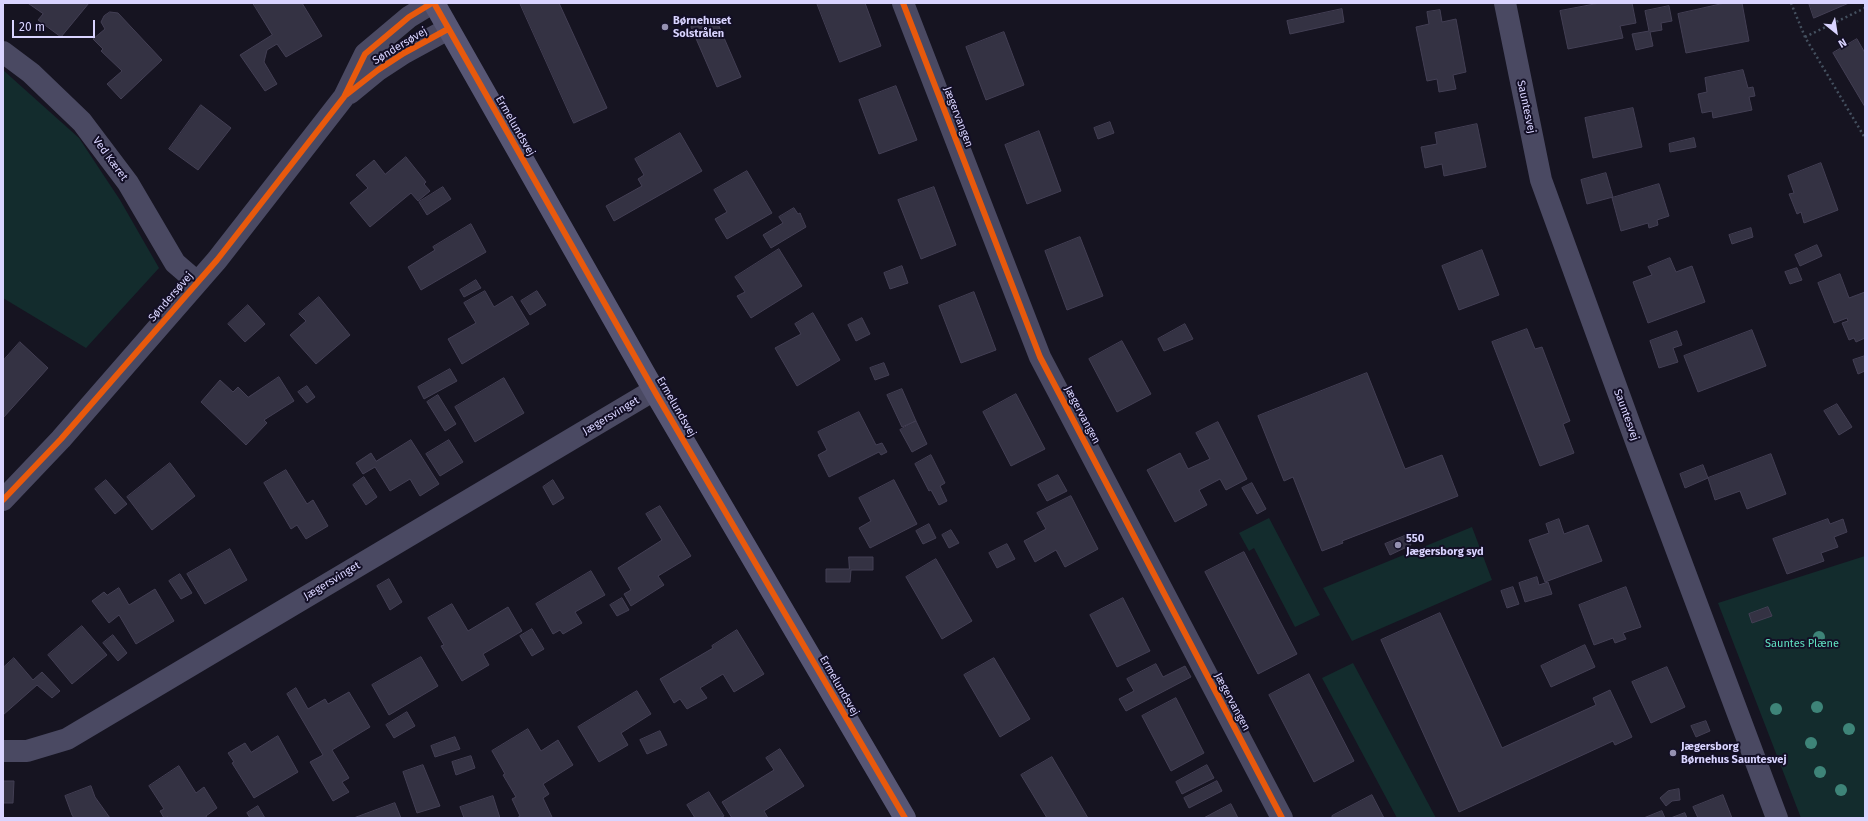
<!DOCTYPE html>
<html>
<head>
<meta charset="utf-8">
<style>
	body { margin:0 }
	#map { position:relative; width:1868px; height:821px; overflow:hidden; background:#161421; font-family:"Fira Sans",sans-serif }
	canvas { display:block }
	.frame { position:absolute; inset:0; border:4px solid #d9d4ff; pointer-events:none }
	.north { position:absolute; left:1816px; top:12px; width:40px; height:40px; -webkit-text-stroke:3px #130f26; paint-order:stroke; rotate:150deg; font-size:11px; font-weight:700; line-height:16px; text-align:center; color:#d9d4ff }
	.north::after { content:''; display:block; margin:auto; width:14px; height:18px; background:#d9d4ff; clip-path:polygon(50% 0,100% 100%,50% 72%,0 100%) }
	.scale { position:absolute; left:12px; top:20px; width:83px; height:18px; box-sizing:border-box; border:2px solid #d9d4ff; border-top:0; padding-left:5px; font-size:12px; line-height:14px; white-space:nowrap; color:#d9d4ff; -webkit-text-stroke:3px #130f26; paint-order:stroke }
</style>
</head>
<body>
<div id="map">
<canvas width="1868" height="821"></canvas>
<div class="frame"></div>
<div class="north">N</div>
<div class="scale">20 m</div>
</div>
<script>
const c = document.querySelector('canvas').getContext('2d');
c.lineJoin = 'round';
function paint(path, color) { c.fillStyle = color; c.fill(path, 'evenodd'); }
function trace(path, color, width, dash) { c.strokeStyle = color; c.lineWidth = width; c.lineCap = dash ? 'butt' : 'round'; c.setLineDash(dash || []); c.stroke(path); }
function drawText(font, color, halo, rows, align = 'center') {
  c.font = font + ' "Fira Sans",sans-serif'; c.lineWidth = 4; c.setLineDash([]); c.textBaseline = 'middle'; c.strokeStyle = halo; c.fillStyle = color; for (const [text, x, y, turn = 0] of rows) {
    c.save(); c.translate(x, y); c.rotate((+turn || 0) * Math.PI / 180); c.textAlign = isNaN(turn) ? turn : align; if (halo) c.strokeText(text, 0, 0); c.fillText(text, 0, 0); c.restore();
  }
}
const green = new Path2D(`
	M3 70 79 138 120 200 159 268 86 348 3 298Z
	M1269 518 1320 615 1295 627 1254 548 1249 551 1239 533Z
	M1472 527 1492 580 1352 641 1323 588Z
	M1865 556V818H1801L1718 603Z
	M1353 663 1436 818H1397L1322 678Z`);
const building = new Path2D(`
	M28 3H89L61 37 38 20 43 14Z
	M253 3H302L322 36 286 57 277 44 267 50 264 62 277 84 265 91 240 55 272 35Z
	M520 3H559L607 108 574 123Z
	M817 3H865L881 46 840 62Z
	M1600 3H1632L1636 23 1620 26 1623 38 1568 49 1560 11Z
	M1725 3H1742L1749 41 1686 53 1678 14Z
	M1809 3H1849L1814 18Z
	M1669 6 1672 21 1661 23 1662 30 1650 32 1653 46 1636 50 1632 34 1649 31 1645 11Z
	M1342 9 1344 22 1290 34 1287 21Z
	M1440 10 1442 22 1456 19 1466 72 1453 75 1456 89 1439 92 1437 79 1427 81 1416 27 1429 24 1427 12Z
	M110 12 118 13 162 60 121 99 107 84 122 71 101 51 103 49 93 39 105 29 101 22 104 16Z
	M715 17 741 77 717 87 691 27Z
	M1004 32 1024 85 986 100 966 47Z
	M1857 39 1865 53V107L1833 53Z
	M1743 70 1748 88 1753 87 1755 96 1749 97 1752 110 1713 118 1712 111 1702 113 1698 94 1707 92 1705 78Z
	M896 86 917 140 879 154 859 100Z
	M201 105 231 128 198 170 169 149Z
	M1633 108 1642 147 1593 158 1585 118Z
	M1110 122 1114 133 1098 139 1094 128Z
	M1477 124 1486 167 1444 176 1442 164 1425 168 1421 147 1437 144 1435 133Z
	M1039 131 1061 191 1027 204 1005 145Z
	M680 133 702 171 614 221 606 206 642 186 638 179 644 175 635 159Z
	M1694 138 1696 147 1670 152 1669 144Z
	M406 157 426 182 424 184 430 191 418 201 411 193 370 227 350 203 368 188 356 175 374 160 385 174Z
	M1821 163 1838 210 1804 223 1801 212 1797 214 1789 194 1794 193 1788 176Z
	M747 171 772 213 727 239 715 219 727 212 714 190Z
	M1606 173 1613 197 1587 204 1581 180Z
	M1659 184 1669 216 1657 220 1658 225 1649 228 1648 223 1621 231 1612 198Z
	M443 187 451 199 427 215 419 202Z
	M934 187 956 245 921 259 898 200Z
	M794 208 798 214 800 213 806 227 771 248 763 235 783 223 779 217Z
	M471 224 486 252 421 290 408 267 435 250 433 247Z
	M1751 228 1753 237 1732 244 1729 235Z
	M1080 237 1103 296 1067 310 1045 251Z
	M1817 245 1822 256 1800 266 1795 255Z
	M779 249 802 286 751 318 737 296 745 292 735 277Z
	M1482 250 1499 295 1459 310 1442 266Z
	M1670 258 1676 272 1692 266 1705 302 1648 323 1633 282 1652 275 1648 267Z
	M902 266 908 283 890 289 884 273Z
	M1797 268 1802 280 1790 284 1785 272Z
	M1840 274 1849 298 1865 292V338L1856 342 1854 338 1849 340 1842 323 1848 321 1847 318 1834 323 1818 283Z
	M476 280 481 288 464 297 460 290Z
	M485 291 494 307 512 296 529 324 462 364 448 339 476 323 464 303Z
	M537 291 546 305 530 315 521 301Z
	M974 292 996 350 961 363 939 306Z
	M319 297 350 335 316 364 290 335 306 321 299 314Z
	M248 305 265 324 245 342 228 324Z
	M813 313 840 360 797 386 775 348 801 334 795 324Z
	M862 318 870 334 856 341 848 325Z
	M1185 324 1193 339 1164 351 1158 339Z
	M1527 329 1535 349 1542 347 1570 421 1563 424 1574 453 1540 466 1492 342Z
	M1752 330 1766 366 1698 392 1684 356Z
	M1677 331 1682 345 1673 348 1678 362 1659 368 1650 341Z
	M1122 341 1151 394 1117 412 1089 359Z
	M20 342 48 368 3 418V361Z
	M1865 356V371L1858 374 1853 360Z
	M884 363 889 375 875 380 870 368Z
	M450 369 457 381 424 399 418 387Z
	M1367 373 1405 469 1442 455 1458 496 1342 541 1343 543 1322 551 1293 477 1284 481 1258 416Z
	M279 377 294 401 264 420 267 423 246 445 201 402 220 380 233 392 238 387 248 397Z
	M504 378 524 413 475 442 455 407Z
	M307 386 315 397 307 403 298 392Z
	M902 389 916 421 902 427 887 395Z
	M1016 394 1045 449 1011 466 983 412Z
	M438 395 456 424 445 431 427 402Z
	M1837 404 1852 427 1839 435 1824 411Z
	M859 412 876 445 882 443 887 452 881 455 879 452 829 477 818 455 827 450 818 432Z
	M916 421 927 444 912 452 900 430Z
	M1218 422 1247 479 1226 490 1220 479 1199 490 1207 505 1175 522 1147 470 1180 453 1188 469 1210 459 1196 433Z
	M411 440 439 484 420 496 410 479 390 491 375 467 363 474 356 463 371 453 376 461Z
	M449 440 463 462 440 476 426 454Z
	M1771 454 1786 494 1747 509 1740 491 1715 500 1708 478Z
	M931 455 945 483 940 486 947 501 939 505 931 490 929 491 915 464Z
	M170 463 195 496 152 530 127 497Z
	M1703 465 1708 478 1685 488 1680 474Z
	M286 470 307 504 313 500 328 526 306 539 297 525 291 529 264 483Z
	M1058 475 1067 491 1047 501 1038 485Z
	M364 477 377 497 366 505 353 485Z
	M106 480 127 504 115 514 95 489Z
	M553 480 564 498 553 505 543 487Z
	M894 480 917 524 870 548 859 528 871 521 859 498Z
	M1252 483 1266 509 1257 514 1242 488Z
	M1071 496 1098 549 1065 567 1056 550 1035 562 1024 541 1046 529 1037 513Z
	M660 506 691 556 658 576 664 585 631 606 624 594 631 590 618 568 662 540 646 514Z
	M1559 519 1564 534 1588 525 1602 561 1545 582 1529 540 1549 533 1546 524Z
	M1828 519 1830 524 1843 519 1847 532 1834 537 1838 547 1821 553 1824 561 1787 574 1773 539Z
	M929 524 936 538 923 544 916 531Z
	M951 530 959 543 949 548 942 535Z
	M1407 535 1411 545 1390 555 1385 544Z
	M1007 544 1015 559 997 568 989 553Z
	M230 549 247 580 205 604 187 574Z
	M1244 552 1297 654 1258 674 1205 572Z
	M849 557H873V570H851L850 582H826V569H849Z
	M936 559 972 621 942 639 906 577Z
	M591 571 605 595 575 612 582 623 563 634 560 630 553 634 536 604Z
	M180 574 192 593 181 599 169 581Z
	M1537 577 1539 585 1548 582 1552 594 1525 602 1519 583Z
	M389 579 402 602 390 610 377 586Z
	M1513 587 1519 604 1507 608 1501 591Z
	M1626 587 1641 627 1623 633 1626 639 1615 643 1613 638 1594 645 1579 605Z
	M119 588 129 605 155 589 174 621 136 644 119 615 109 623 92 601 104 592 107 595Z
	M622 598 629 610 617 616 610 605Z
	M1123 598 1150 651 1117 667 1090 615Z
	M452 604 468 631 508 607 522 631 483 654 489 665 462 681 441 646 444 645 428 618Z
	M1768 607 1772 616 1752 623 1749 614Z
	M1440 613 1502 748 1596 705 1593 698 1610 690 1632 737 1615 745 1613 741 1459 812 1381 640Z
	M82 626 107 655 72 684 48 655Z
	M532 629 544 649 532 656 520 636Z
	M737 630 764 674 734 692 723 674 700 688 707 698 687 709 680 699 674 703 660 679 713 648 712 646Z
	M113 635 127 653 118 661 103 643Z
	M1585 645 1595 667 1551 687 1541 666Z
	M421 657 438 686 389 715 372 685Z
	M14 658 33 680 42 672 60 691 52 698 37 685 3 715V668Z
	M994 658 1030 719 1000 737 964 675Z
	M1156 664 1163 677 1185 666 1191 677 1126 711 1119 699 1134 691 1127 679Z
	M1667 667 1685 707 1651 723 1632 682Z
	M1309 674 1354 761 1314 782 1269 695Z
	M296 688 308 709 325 699 328 704 349 692 370 727 332 750 349 778 342 782 349 792 333 801 310 762 323 755 287 694Z
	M637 691 651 714 621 733 628 745 599 762 578 727Z
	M1176 698 1204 753 1171 771 1142 716Z
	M407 712 415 726 394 738 386 725Z
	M1706 721 1710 731 1696 737 1691 726Z
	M528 729 541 751 558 740 573 765 543 784 549 794 543 798 552 817 550 818H517L520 816 512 799 516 797 503 775 505 774 492 751Z
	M660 731 667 745 647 754 640 740Z
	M278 736 298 772 254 798 232 763 234 762 228 753 245 743 251 752Z
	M455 737 460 749 435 757 431 746Z
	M780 749 804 786 764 811 768 818H732L722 802 774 770 766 758Z
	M471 756 475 768 456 775 452 762Z
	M1052 757 1088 818H1047L1021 775Z
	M423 765 440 806 417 813 403 772Z
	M1207 765 1214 778 1182 794 1176 782Z
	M179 766 196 793 204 787 217 808 206 816 207 818H169L168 817 164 818 160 811 164 809 149 786Z
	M3 781H14L13 803H3Z
	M1217 781 1222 791 1189 808 1184 798Z
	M91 786 95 797 110 818H74L72 815 65 796Z
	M1679 789 1680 800 1672 801 1666 806 1660 798 1668 791Z
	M709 792 724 816 720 818H695L687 805Z
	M1372 795 1384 818H1332V816Z
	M1723 795 1732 818H1698L1693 807Z
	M493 796 500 818H464L460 807Z
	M395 803 401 818H354Z
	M1231 804 1238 818H1204Z
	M258 806 265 818H250L247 813Z
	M1662 811 1665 818H1644Z
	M1685 813 1687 818H1671Z`);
const path = new Path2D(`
	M1791 3 1805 37 1865 138
	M1805 37 1865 8`);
const street = new Path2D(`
	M903 3 1040 357 1282 818
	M1505 3 1541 180 1638 447 1777 818
	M3 52 31 73 82 122 128 183 175 263 197 282
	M350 93 378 70 404 53 448 29
	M3 500 61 439 217 260 344 97 365 54 409 17 432 3
	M3 751H27L67 739 654 390`);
const secondary = new Path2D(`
	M434 3 659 399 905 818`);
const cycleway = new Path2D(`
	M434 3 659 399 905 818
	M903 3 1040 357 1282 818
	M346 95 378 70 404 53 448 29
	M3 500 61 439 217 260 344 97 365 54 409 17 432 3`);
const trees = [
	[1819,637],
	[1817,707],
	[1776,709],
	[1849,729],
	[1811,743],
	[1820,772],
	[1841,790]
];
const markers = [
	[665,27,4,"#9591b1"],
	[1398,545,4,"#9591b1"],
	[1673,753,4,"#9591b1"]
];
const poiNames = [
	["Børnehuset",673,21],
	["Solstrålen",673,34],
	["550",1406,539],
	["Jægersborg syd",1406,552],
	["Jægersborg",1681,747],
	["Børnehus Sauntesvej",1681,760]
];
const streetNames = [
	["Søndersøvej",400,46,-31],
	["Sauntesvej",1526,107,78],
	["Jægervangen",958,117,69],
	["Ermelundsvej",515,126,60],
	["Ved Kæret",110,159,54],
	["Søndersøvej",171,297,-49],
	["Ermelundsvej",676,407,60],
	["Jægervangen",1082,415,62],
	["Sauntesvej",1626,415,70],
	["Jægersvinget",611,416,-31],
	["Jægersvinget",332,581,-31],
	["Ermelundsvej",839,686,60],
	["Jægervangen",1232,702,62]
];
const parkNames = [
	["Sauntes Plæne",1802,644]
];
paint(green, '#132c2d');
paint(building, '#343243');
trace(building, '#433f54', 1);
trace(path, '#44505f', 2.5, [2, 3]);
trace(street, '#4a4962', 22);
trace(secondary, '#575674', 22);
trace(cycleway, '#e8590c', 6);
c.fillStyle = '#3e8478';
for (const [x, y] of trees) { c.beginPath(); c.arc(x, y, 6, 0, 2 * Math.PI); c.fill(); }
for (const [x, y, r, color] of markers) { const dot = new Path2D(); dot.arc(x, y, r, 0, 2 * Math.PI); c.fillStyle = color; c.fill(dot); trace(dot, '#130f26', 1.5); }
drawText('bold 11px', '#d9d4ff', '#130f26', poiNames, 'left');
drawText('11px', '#d9d4ff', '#130f26', streetNames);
drawText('11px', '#5fe0c0', '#130f26', parkNames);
</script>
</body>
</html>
